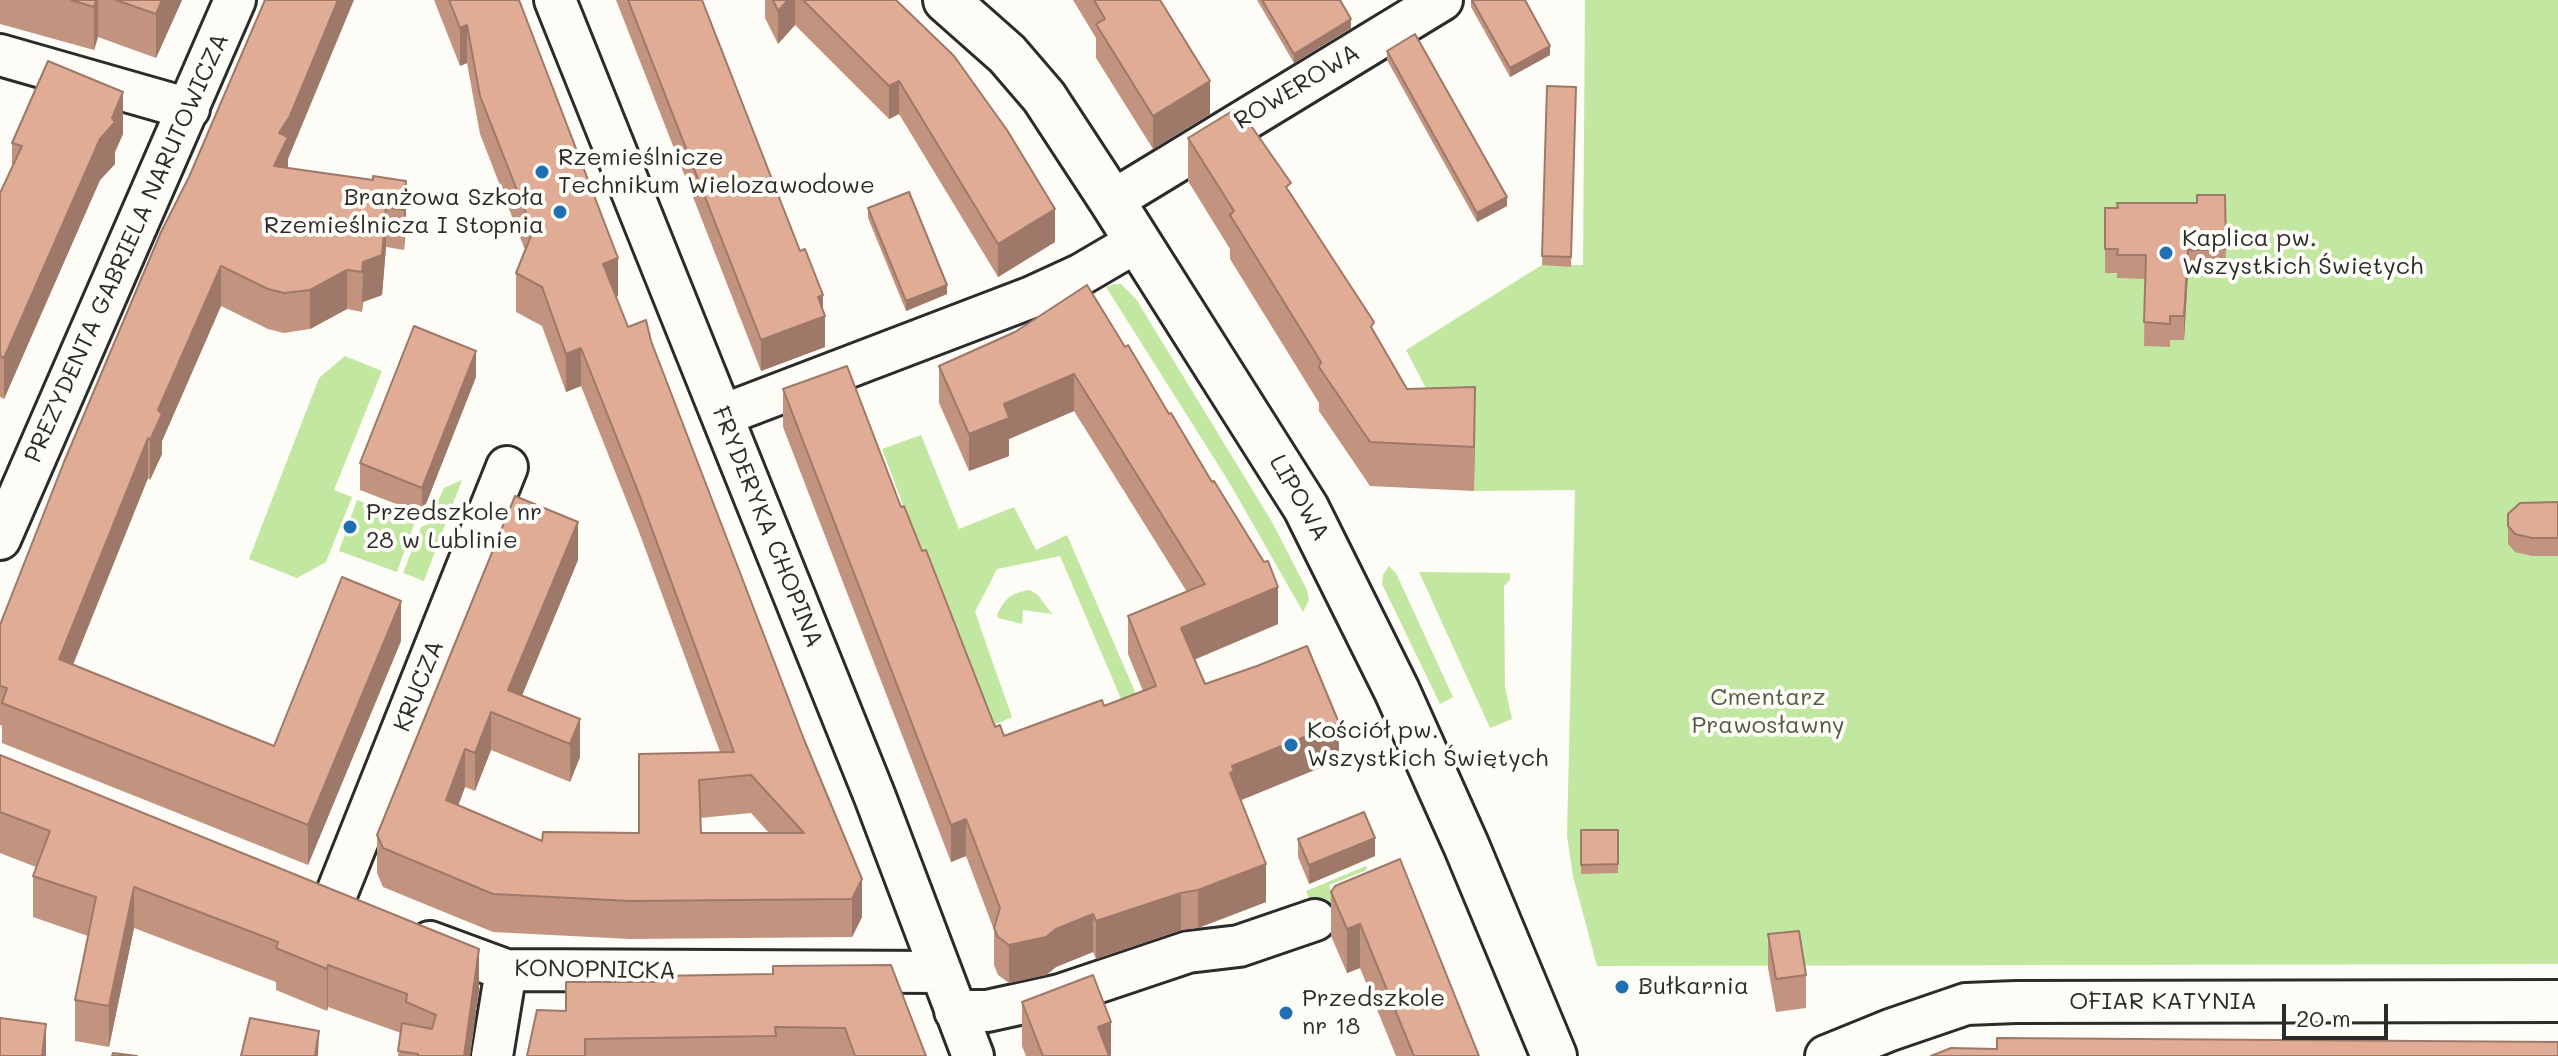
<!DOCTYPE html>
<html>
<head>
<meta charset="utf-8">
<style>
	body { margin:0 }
	#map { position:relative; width:2558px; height:1056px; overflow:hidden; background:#fdfcf7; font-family:Mali,sans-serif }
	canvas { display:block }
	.scale { position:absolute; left:2282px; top:1004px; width:106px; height:36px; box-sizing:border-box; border:4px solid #2b2b2b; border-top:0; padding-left:10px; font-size:24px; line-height:28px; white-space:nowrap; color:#2b2b2b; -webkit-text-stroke:6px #fdfcf7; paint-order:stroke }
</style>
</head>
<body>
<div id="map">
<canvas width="2558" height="1056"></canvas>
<div class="scale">20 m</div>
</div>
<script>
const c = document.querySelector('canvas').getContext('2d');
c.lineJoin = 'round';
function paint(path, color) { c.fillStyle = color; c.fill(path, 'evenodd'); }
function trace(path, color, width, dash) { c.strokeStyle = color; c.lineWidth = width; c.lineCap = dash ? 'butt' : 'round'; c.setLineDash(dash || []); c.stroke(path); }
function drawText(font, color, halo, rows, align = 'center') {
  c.font = font + ' Mali,sans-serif'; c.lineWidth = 8; c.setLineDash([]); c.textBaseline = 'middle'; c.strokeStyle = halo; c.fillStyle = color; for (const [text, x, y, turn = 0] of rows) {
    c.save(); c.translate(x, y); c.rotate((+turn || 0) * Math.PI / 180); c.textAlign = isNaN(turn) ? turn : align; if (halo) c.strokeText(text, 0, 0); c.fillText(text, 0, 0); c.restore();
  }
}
const green = new Path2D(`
	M1585 0H2558V964L1597 966 1573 876 1567 836 1575 490 1474 491 1475 432 1442 419 1406 350 1542 265H1583Z
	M1114 284H1121L1136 299 1272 522 1307 590 1309 600 1303 612 1229 482 1106 287Z
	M345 356 382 371 334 490 352 497 326 562 297 578 249 559 319 378Z
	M921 435 959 529 1014 507 1036 550 1067 535 1136 694 1122 701 1060 556 997 569 975 612 1012 717 987 728 882 449Z
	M462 480 424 581 403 573 421 527 428 524 444 488Z
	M357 500 415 522 397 572 339 551Z
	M1389 566 1396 573 1453 697 1440 704 1382 584 1383 575Z
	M1419 572 1510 573V580L1504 586 1505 687 1512 719 1490 728Z
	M1030 590 1038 595 1052 614 1023 610 1022 624 998 618 997 615C1005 598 1011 593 1030 590Z
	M1366 866 1367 870 1329 885 1341 915 1319 923 1306 891Z`);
const minor = new Path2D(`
	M555 0 875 797 973 1056
	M0 55 189 109
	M1112 201 1442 0
	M723 415 1032 297 1080 275 1138 241
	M0 539 235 0
	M332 905 507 467
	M430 942 506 970 941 972
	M955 1011H987L1060 995 1188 952 1239 946 1315 920
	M492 1056 506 970
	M1826 1056 1890 1030 1966 1004 2016 1002 2558 1001`);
const tertiary = new Path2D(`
	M946 0 1007 54 1044 97 1112 201 1306 508 1397 691 1466 845 1554 1056`);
const wall = new Path2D(`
	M0 0H182L156 58 98 37 94 50 0 24Z
	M434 0H519L618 296 616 297 628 327 651 341 862 917 852 937 630 939 493 932 383 887 377 873V835L578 560 522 695 580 719V757L570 782 491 750 475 791 465 787 458 805 542 841 639 833 720 752 639 532 581 386 566 392 542 326 516 312V273L525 250 480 134 467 63 460 66ZM751 813 769 833H701L700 818Z
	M616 0H702L823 310 825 347 761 371Z
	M765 0H896L1055 242 998 277 899 114 889 119 795 25 778 44 765 18Z
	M1073 0H1160L1210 114 1153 149 1096 58V38Z
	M1257 0H1340L1351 28 1294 63Z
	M1471 0H1525L1550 55 1510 77 1471 7Z
	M1387 51 1507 206 1477 222 1387 60Z
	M1547 86 1576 87 1571 267 1542 265Z
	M123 134 115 152V164L100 180 4 399 0 397V193L12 167V143Z
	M1188 138 1291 193 1374 331 1407 389 1475 431 1474 491 1370 486 1319 411V403L1230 259V249L1188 181Z
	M290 156 288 159V168L373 180 406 181V221L404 250 386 247 382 295 363 302 362 312 347 309 310 329 284 333 268 329 221 306 162 441V454L150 480 148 478 73 665 274 746 401 641 308 865 2 743V726L0 725V625L64 462Z
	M2225 195 2226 273H2188L2184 340H2170V347L2144 346 2145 279 2117 278V273H2105V208L2197 203Z
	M868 208 947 294 906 311 868 218Z
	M1087 285 1278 624 1194 660 1205 684 1339 760 1241 800 1266 902 1198 928 1181 930 1096 959 1093 952 1056 967 1046 975 1009 983 998 975 994 965V930L966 856 951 862 783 427V389L901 507 922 551 995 727 1004 736 1104 706 1143 691 1128 654V616L1187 592 1074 411 1009 439V456L969 471 939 403V366L1015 332Z
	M476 377 422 514 360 490V463Z
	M2558 502V556H2532L2515 552 2508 544V514Z
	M0 755 479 990 470 1056H398L401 1033 328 1007 327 1011 276 990V982L134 928 109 1047 75 1041V1000L88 936 33 917V876L36 867 0 853Z
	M1581 830H1618V873L1581 874Z
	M1298 839 1375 856 1309 884 1298 857Z
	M1331 892 1479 1056H1396L1360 968 1347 973 1331 936Z
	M1768 934 1806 975V1008L1776 1012 1768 968Z
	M773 974 926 1056H527L656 982Z
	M1022 1002 1111 1056H1026L1022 1046Z`);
const shadedWall = new Path2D(`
	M96 0H98V37L94 50V7Z
	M162 0H182L156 58V14Z
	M338 0H354L288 159V177L274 166 279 133Z
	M788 0H795V25L778 44V11Z
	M1351 19V28L1294 63V54Z
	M467 25V63L460 66V28Z
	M1550 46V55L1510 77V68Z
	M899 81V114L889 119V86Z
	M1210 81V114L1153 149V116Z
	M123 92V134L115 152V164L100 180 4 399V358L100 139Z
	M406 181V221L404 250V210Z
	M1507 197V206L1477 222V213Z
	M386 207V247L382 295 363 302 362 312 363 262Z
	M1055 209V242L998 277V244Z
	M2188 250V273L2184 340V316Z
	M618 258V296L603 302V264Z
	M221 266V306L162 441V454L150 480V440L158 410Z
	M347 270V309L310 329V290Z
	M947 285V294L906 311V301Z
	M823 295V317L825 316V347L761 371V340L818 297Z
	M581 348V386L566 392V354Z
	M476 351V377L422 514V488Z
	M1074 374V411L1009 439V456L969 471V434L1004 404Z
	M1475 387V431L1474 491V447Z
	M148 438V478L59 699V659Z
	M578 522V560L512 720 508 690Z
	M1278 587V624L1181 665V628Z
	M401 601V641L308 865V825Z
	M491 712V750L475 791V753Z
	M580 719V757L570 782V744Z
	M1339 723V760L1234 803 1230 773 1232 766Z
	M465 749V787L446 839V800Z
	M966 819V856L951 862V825Z
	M1375 838V856L1309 884V865Z
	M1266 864V902L1198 928V890Z
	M862 879V917L852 937V899Z
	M134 887V928L109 1047V1006Z
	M1181 893V930L1096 959V921Z
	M1093 914V952L1056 967 1046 975 1009 983V945L1056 929Z
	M1360 924V968L1347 973V929Z
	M479 949V990L470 1056H464Z
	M328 965V1007L327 1011V969Z
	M1111 1022V1056H1098V1027Z
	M46 1024V1056H42Z
	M319 1031 318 1056H315Z`);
const building = new Path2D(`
	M71 0H96L94 7Z
	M116 0H162L156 14Z
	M265 0H338L290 116 279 133 288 137 274 166 373 180V176L406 181 404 210 386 207 382 255 363 262 362 272 347 270 310 290 284 293 268 289 221 266 158 410 162 414 150 440 148 438 59 659 274 746 342 577 401 601 308 825 2 703 7 688 0 686V625L64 462 161 232 189 177Z
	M449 0H519L618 258 603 264 628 327 646 320 651 341 805 742 862 879 852 899 630 901 493 894 383 848 377 835 515 496 578 522 508 690 580 719 570 744 491 712 475 753 465 749 446 800 542 841 543 832 639 833V754L734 752 639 494 581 348 566 354 542 287 516 273 533 231 480 96 467 25 460 28ZM751 775 804 833H701L699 780Z
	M628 0H702L800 251 805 249 823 295 818 297 825 316 761 340Z
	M773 0H788L778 11Z
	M803 0H896L954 56 1007 130 1055 209 998 244 899 81 889 86Z
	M1094 0H1160L1210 81 1153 116 1096 24 1105 19Z
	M1262 0H1340L1351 19 1294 54Z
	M1472 0H1525L1550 46 1510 68Z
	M1415 34 1507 197 1477 213 1387 51Z
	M48 61 123 92 112 118 115 122 100 139 4 358 0 356V193L22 146 12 143Z
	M1547 86 1576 87 1571 257 1542 256Z
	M1234 110 1236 113 1240 110 1291 183 1286 187 1374 322 1371 327 1407 389 1475 387 1474 447 1370 442 1319 367 1321 362 1230 215 1234 211 1188 138Z
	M909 192 947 285 906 301 868 208Z
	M2197 195H2225L2226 249 2188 250 2184 316H2170V324L2144 322 2146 255H2117L2118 249H2105V208H2118L2117 203H2197Z
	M1087 285 1125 347 1128 345 1169 414 1171 413 1212 482 1214 481 1264 562 1268 561 1278 587 1181 628 1205 684 1257 666 1307 646 1339 723 1232 766 1234 771 1230 773 1266 864 1198 890 1181 893 1096 921 1093 914 1056 929 1046 937 1009 945 998 937 994 928 1000 908 966 819 951 825 783 389 847 366 901 507 904 506 922 551 926 550 995 727 1000 725 1004 736 1102 700 1104 706 1156 686 1128 616 1205 584 1074 374 1004 404 1009 418 969 434 939 366 1015 332Z
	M414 326 476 351 422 488 360 463Z
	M2558 502V538H2532L2515 534 2508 526V514L2520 503Z
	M0 755 479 949 464 1056H418V1054L398 1051 402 1023 432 1029 436 1015 406 1002 407 994 328 965 327 969 276 948 278 942 134 887 109 1006 75 1000 96 897 33 876 50 831 0 812Z
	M1364 812 1375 838 1309 865 1298 839Z
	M1581 830H1618V864L1581 865Z
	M1400 859 1479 1056H1414L1360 924 1347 929 1331 892 1335 886Z
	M1799 931 1806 975 1776 979 1768 934Z
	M891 965 926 1056H855L845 1028 775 1027 776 1036 585 1039V1056H527L537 1010 566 1011V982H657L656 976 773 974V966Z
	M1093 975 1111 1022 1098 1027 1109 1056H1043L1022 1002Z
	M0 1018 46 1024 42 1056H0Z
	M250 1018 319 1031 315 1056H241Z
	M1997 1038 2558 1042V1056H1931L1951 1048 1997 1049Z
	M113 1053 137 1056H112Z`);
const markers = [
	[542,172,8,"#1f6fb2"],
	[560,212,8,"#1f6fb2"],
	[2166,253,8,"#1f6fb2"],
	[350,527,8,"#1f6fb2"],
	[1291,745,8,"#1f6fb2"],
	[1622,987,8,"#1f6fb2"],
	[1286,1013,8,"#1f6fb2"]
];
const streetNames = [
	["ROWEROWA",1297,87,-31],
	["PREZYDENTA GABRIELA NARUTOWICZA",127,248,-66],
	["LIPOWA",1299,498,60],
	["FRYDERYKA CHOPINA",767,527,68],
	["KRUCZA",419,686,-68],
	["KONOPNICKA",595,970,1],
	["OFIAR KATYNIA",2163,1002]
];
const poiNames = [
	["Rzemieślnicze",558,158],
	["Technikum Wielozawodowe",558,186],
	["Branżowa Szkoła",544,198,"right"],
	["Rzemieślnicza I Stopnia",544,226,"right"],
	["Kaplica pw.",2182,239],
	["Wszystkich Świętych",2182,267],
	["Przedszkole nr",366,513],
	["28 w Lublinie",366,541],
	["Kościół pw.",1307,731],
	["Wszystkich Świętych",1307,759],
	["Bułkarnia",1638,987],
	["Przedszkole",1302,999],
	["nr 18",1302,1027]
];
const parkNames = [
	["Cmentarz",1768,698],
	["Prawosławny",1768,726]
];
paint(green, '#c2e7a1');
trace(minor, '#2b2b2b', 46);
trace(tertiary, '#2b2b2b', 50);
trace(minor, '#fdfcf7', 40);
trace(tertiary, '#fdfcf7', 44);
paint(wall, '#c29480');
paint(shadedWall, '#9e7868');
paint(building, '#e1ac95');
trace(building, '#9e7868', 2);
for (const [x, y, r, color] of markers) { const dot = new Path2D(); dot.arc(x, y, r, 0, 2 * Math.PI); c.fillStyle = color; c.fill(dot); trace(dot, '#fdfcf7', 3); }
drawText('24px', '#2b2b2b', '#fdfcf7', streetNames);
drawText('24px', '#2b2b2b', '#fdfcf7', poiNames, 'left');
drawText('24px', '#515a48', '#fdfcf7', parkNames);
</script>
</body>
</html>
